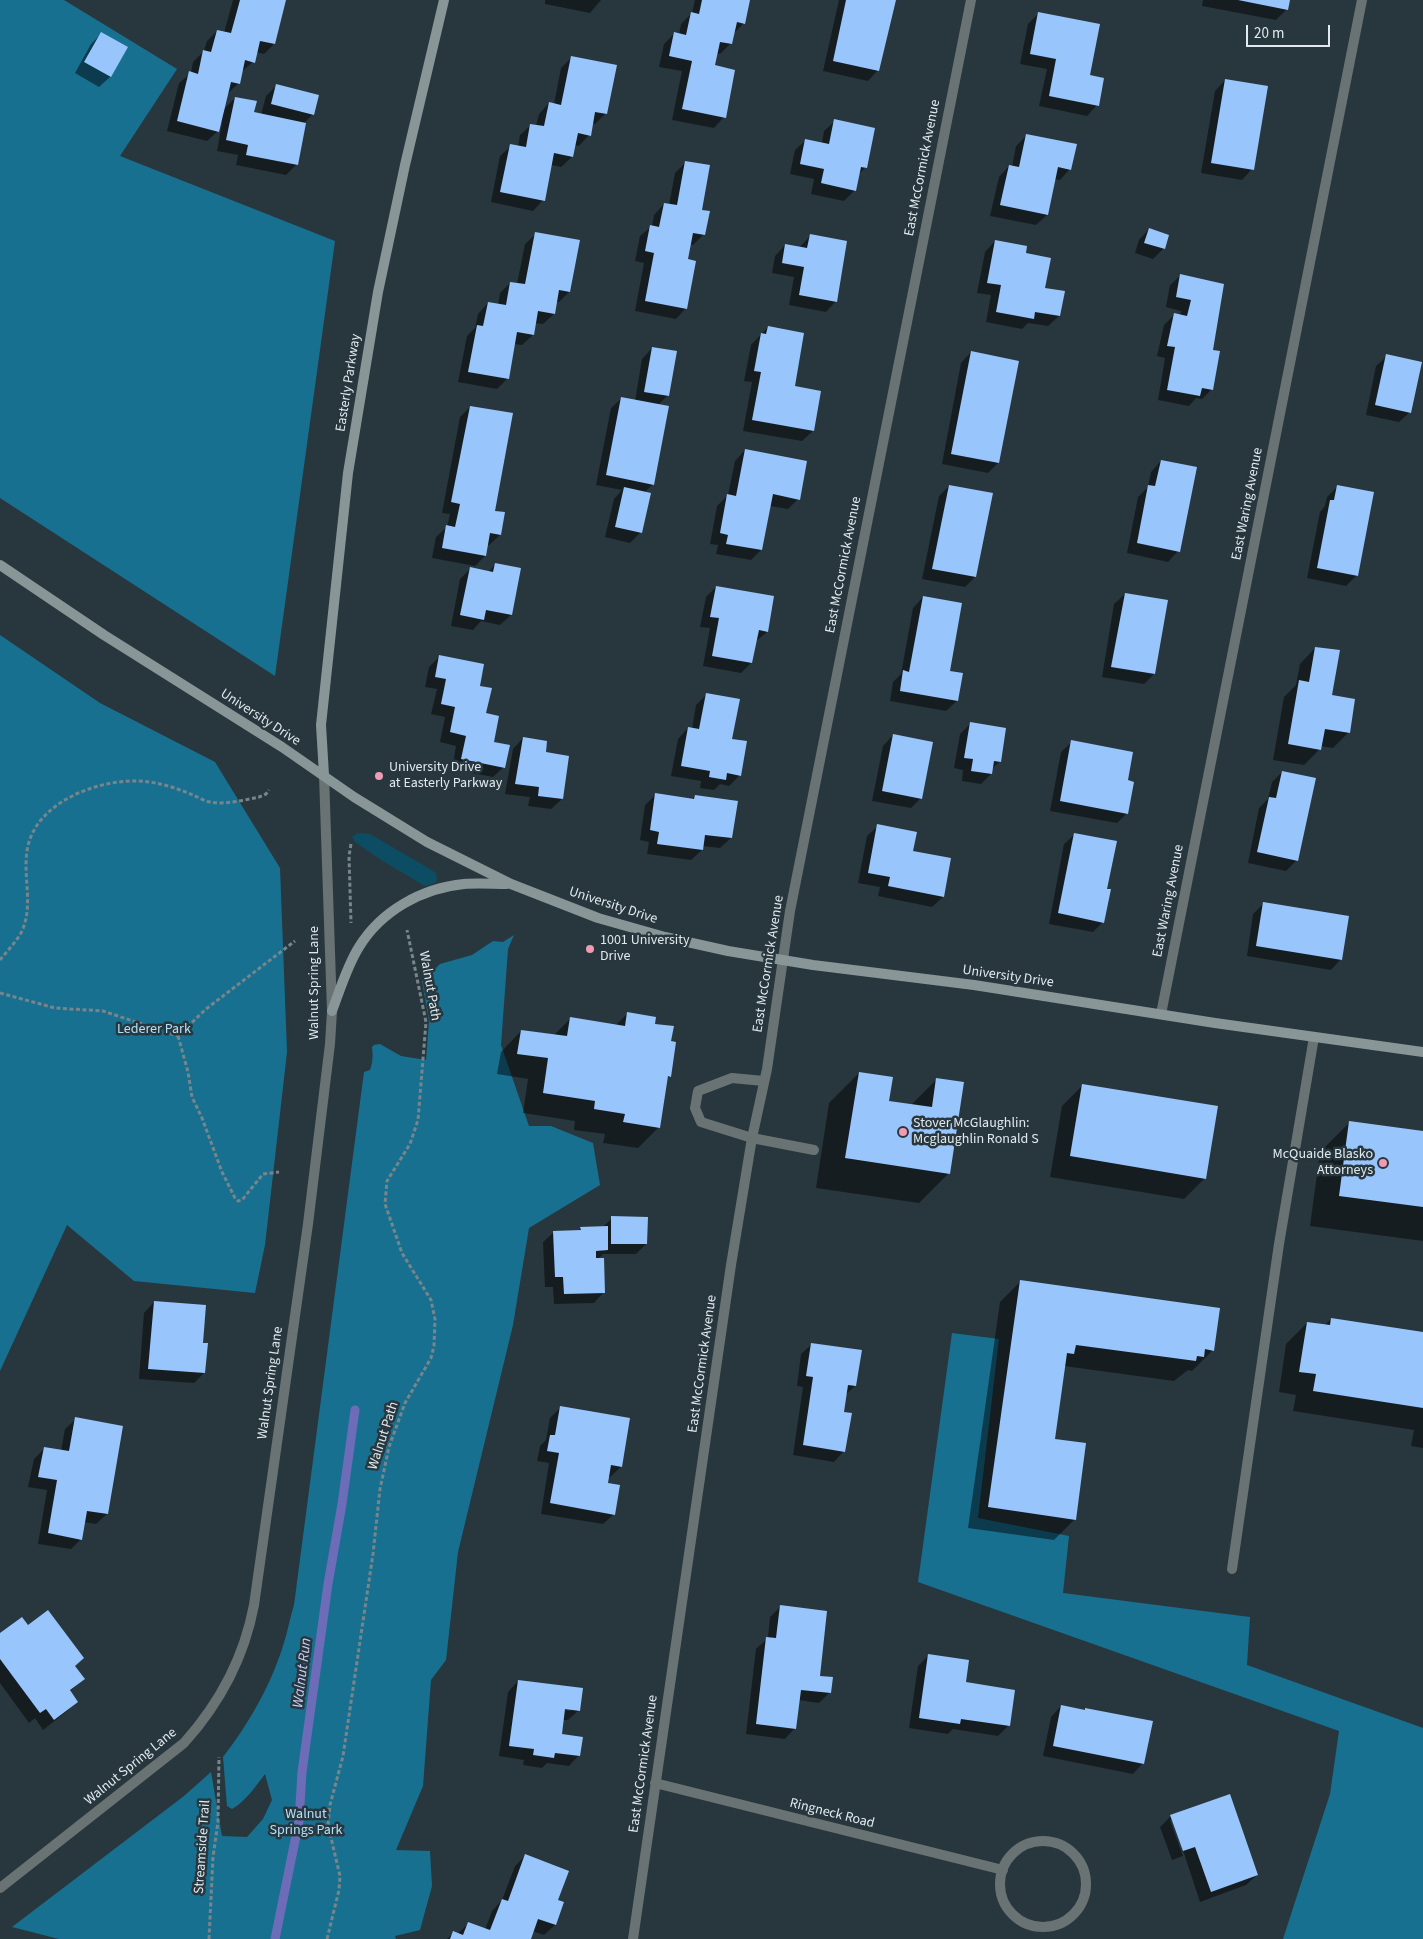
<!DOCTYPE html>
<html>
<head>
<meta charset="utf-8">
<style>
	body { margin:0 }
	#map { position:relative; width:1423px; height:1939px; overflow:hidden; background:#28373e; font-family:"Source Sans 3",sans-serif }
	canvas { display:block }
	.scale { position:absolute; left:1246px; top:25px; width:84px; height:22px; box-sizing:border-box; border:2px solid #e0e9ee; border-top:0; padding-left:6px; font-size:15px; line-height:18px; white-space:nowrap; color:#e0e9ee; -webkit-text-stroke:4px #28373e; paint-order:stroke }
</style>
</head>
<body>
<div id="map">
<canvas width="1423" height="1939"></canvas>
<div class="scale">20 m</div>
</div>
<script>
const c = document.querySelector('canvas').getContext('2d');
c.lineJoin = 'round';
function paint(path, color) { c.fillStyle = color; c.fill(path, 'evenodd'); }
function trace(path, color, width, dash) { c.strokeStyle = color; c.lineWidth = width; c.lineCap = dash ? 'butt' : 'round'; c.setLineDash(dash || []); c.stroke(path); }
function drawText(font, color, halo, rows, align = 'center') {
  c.font = font + ' "Source Sans 3",sans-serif'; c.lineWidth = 5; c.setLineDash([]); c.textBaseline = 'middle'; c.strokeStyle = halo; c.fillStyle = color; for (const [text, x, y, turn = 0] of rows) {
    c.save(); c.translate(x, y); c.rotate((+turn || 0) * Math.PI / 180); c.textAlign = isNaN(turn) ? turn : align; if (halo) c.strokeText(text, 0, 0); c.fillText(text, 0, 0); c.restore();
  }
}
const green = new Path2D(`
	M358 833 370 834 430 869 436 873 437 880 435 883 425 886 381 860 355 842 352 837Z`);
const forest = new Path2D(`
	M0 0H64L177 69 120 156 335 241 275 676 0 498Z
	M0 635 100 703 215 762 280 868 287 1052 265 1245 255 1293 134 1281 67 1225 0 1371Z
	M514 935 508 949 501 1045 529 1126H551L593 1143 600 1185 529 1228 513 1325 458 1552 446 1660 431 1680 423 1786 396 1850 430 1851 432 1886 420 1930 395 1936 396 1939H59L12 1927 184 1796 211 1772 222 1836 247 1837 263 1819 272 1800 265 1774C255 1787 246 1801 232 1809L227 1806 223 1757C247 1726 267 1692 280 1655 286 1639 289 1622 294 1605L364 1072 370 1070C373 1061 373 1056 372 1047L374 1045 380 1044 401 1056 426 1060 429 1021 422 981 440 964 472 955 493 941 503 942Z
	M952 1333 999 1339 978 1518 1069 1536 1063 1593 1250 1617 1247 1665 1423 1728V1939H1283L1330 1794 1339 1731 918 1582Z`);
const shadow = new Path2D(`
	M233 0H285L274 44 264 54 256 52 253 62 241 72 239 83 227 94 223 110 235 98 253 113 261 115 266 96 276 86 313 114 305 122 297 164 286 175 236 165 238 155 217 151 222 123 220 122 218 131 207 141 167 131 179 83 191 73 193 62 204 51 207 41 217 31 224 33Z
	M545 0H601L590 13 545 4Z
	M695 0H749L744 23 734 33 731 43 720 54 716 53 714 66 724 117 714 128 672 120 682 71 659 67 664 44 674 34 679 35 681 24 692 13Z
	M839 0H894L878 70 868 81 823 71Z
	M1203 0H1288L1287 9 1276 20 1202 6Z
	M1038 14 1089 76 1097 105 1087 116 1039 106 1047 69 1020 64 1028 24Z
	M101 34 126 47 110 77 99 87 75 73 91 44Z
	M572 57 606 113 595 124 592 123 589 135 579 146 574 145 572 157 561 167 551 165 543 200 533 211 491 202 500 156 511 146 518 147 520 135 531 125 536 126 539 114 549 103 554 104 561 68Z
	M1225 80 1252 169 1242 180 1201 173 1215 91Z
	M835 121 866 167 858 175 855 190 844 201 811 194 814 179 790 174 795 150 806 140 822 143 824 131Z
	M1027 135 1070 169 1060 180 1054 179 1047 215 1036 225 990 216 999 177 1009 166 1012 167 1016 146Z
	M686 162 700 211 704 234 693 245 690 244 687 260 686 308 676 319 635 311 644 263 635 261 640 236 652 226 654 215 664 204 669 205 675 173Z
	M1149 229 1164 248 1153 259 1135 253 1139 240Z
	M536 234 569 292 559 302H556L554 314 543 324 535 323 533 335 522 345 514 344 507 379 497 389 458 382 467 336 475 328 478 314 488 303 498 305 500 293 510 283 517 284 525 244Z
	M810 236 836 301 826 312 789 305 794 277 772 273 775 256 785 245 799 248Z
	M995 241 1025 254 1044 289 1063 292 1059 316 1048 326 1028 323 1022 329 986 322 991 295 977 293 985 252Z
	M1181 275 1223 285 1211 351 1212 389 1202 399 1196 398 1189 406 1158 400 1165 358 1157 356 1164 325 1174 315 1180 316 1181 311 1166 307 1170 285Z
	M768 327 813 431 802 441 743 431 752 382 744 381 751 345Z
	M652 348 668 395 658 405 653 484 644 493 641 532 630 543 605 537 614 499 622 490 596 485 611 408 622 398 635 401 642 359Z
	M971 352 998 463 988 473 942 464 961 363Z
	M1387 356 1410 412 1399 422 1366 415 1376 366Z
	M470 407 493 512 504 513 500 535 489 545H487L485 556 475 566 432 558 436 537 447 527 450 514 442 513 460 417Z
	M745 450 798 499 788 509 770 506 761 550 751 560 716 554 718 545 710 544 717 506 728 495 735 461Z
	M1161 461 1178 551 1168 562 1127 553 1138 497 1148 487 1151 472Z
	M949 486 975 577 965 587 922 579 939 496Z
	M1338 486 1357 575 1346 586 1307 578 1320 512 1325 506 1327 497Z
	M495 565 511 615 500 625 481 621 473 630 451 626 460 579 470 569 488 572Z
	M716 587 767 632 755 642 751 663 741 673 703 666 710 628 700 627 706 597Z
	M1125 594 1154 674 1144 684 1102 677 1114 604Z
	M923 597 957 701 946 711 890 701 893 682 901 674 913 608Z
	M1315 648 1331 696 1349 732 1333 748 1320 746V749L1304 765 1273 760 1284 697 1296 685 1300 664Z
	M440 656 478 687 492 743 504 767 493 777 452 769 456 746 440 742 445 717 431 714 437 689 425 687 429 667Z
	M707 694 731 740 740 775 729 786 720 784 714 790 700 788 701 781 671 776 678 739 688 728 692 729 696 705Z
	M970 724 1000 761 992 769 991 774 981 784 962 781 963 770 954 768 960 734Z
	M893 735 921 798 911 808 872 801 883 746Z
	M523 738 544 753 562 799 551 809 528 806 530 797 505 794 513 749Z
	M1072 742 1126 781 1127 813 1117 823 1050 811 1061 752Z
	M1282 772 1297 860 1286 871 1248 863 1259 808 1268 799 1272 782Z
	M656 794 692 800 695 796 736 802 731 838 720 848 702 846V850L691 860 647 854 649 842 640 840 645 805Z
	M878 826 912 852 943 897 932 907 878 896 880 887 858 883 867 836Z
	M1075 834 1105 890 1103 922 1093 932 1049 924 1064 844Z
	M1264 903 1341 959 1331 970 1247 956 1253 914Z
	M627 1014 654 1025 670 1042 669 1076 666 1080 659 1127 638 1148 603 1143 605 1134 574 1130 575 1121 523 1113 528 1079 497 1074 501 1052 521 1031 553 1036 570 1019 615 1026Z
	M859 1073 888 1102 911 1105 937 1079 949 1173 919 1203 816 1188 829 1103Z
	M1083 1085 1205 1178 1184 1199 1050 1177 1062 1106Z
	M1350 1122 1423 1132V1241L1310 1226 1320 1152Z
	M612 1218 646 1244 636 1254H603L597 1260 604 1292 594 1303 554 1304 553 1287H545L543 1242 554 1232 578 1231 581 1228H602Z
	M1021 1281 1213 1350 1192 1371 1188 1370 1174 1381 1064 1366 1054 1440 1075 1519 1054 1540 968 1528 1000 1302Z
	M154 1302 202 1344 204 1373 194 1383 139 1379 144 1313Z
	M1331 1319 1423 1333V1448L1411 1446 1414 1430 1293 1411 1296 1395 1279 1392 1286 1344 1307 1323 1324 1326Z
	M812 1344 855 1386 845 1395 843 1413 844 1451 834 1462 793 1455 803 1387 797 1386 801 1354Z
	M561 1407 629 1419 621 1467 610 1477H608L607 1484 614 1514 603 1524 541 1514 549 1463 537 1461 540 1446 546 1440 550 1418Z
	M76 1419 107 1514 96 1524 84 1522 81 1539 71 1549 38 1544 47 1490 28 1487 34 1459 44 1449 61 1451 65 1429Z
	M780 1607 819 1677 830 1692 819 1703 798 1700 795 1728 785 1739 746 1734 756 1649 768 1638 770 1617Z
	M28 1626 74 1667 83 1679 69 1692 77 1702 66 1712 43 1730 35 1718 29 1723 0 1683V1635Z
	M929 1655 964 1683 1008 1726 998 1736 953 1729 948 1734 909 1728 918 1666Z
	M518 1681 579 1710 568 1720H563L561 1735 579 1755 569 1766 547 1763 542 1768 523 1765 524 1760 499 1756 508 1692ZM571 1708V1711L559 1709Z
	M1061 1706 1084 1711 1086 1709 1143 1763 1133 1774 1043 1756 1051 1717Z
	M1171 1816 1257 1875 1246 1885 1200 1902 1173 1820H1170L1183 1856 1172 1860 1160 1827Z
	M525 1856 557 1901 563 1903 555 1925 544 1935 532 1931 530 1939H447L453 1933 457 1934 468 1924 485 1930 492 1911 502 1900 515 1866Z`);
const stream = new Path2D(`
	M275 1939 299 1821 302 1772 328 1584 342 1504 355 1410`);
const building = new Path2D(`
	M240 0H286L275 44 260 41 255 63 245 60 240 84 231 82 219 132 177 121 189 71 198 74 203 50 211 52 217 30 231 33Z
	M702 0H750L745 24 737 22 732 44 720 42 715 65 735 70 726 118 682 109 692 61 669 56 674 32 686 35 691 12 699 14Z
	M846 0H896L879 71 833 61Z
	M1238 0H1290L1288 10Z
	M1038 12 1100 24 1090 75 1104 78 1099 106 1049 96 1056 59 1030 54Z
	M101 32 128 47 111 77 84 62Z
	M571 56 617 65 607 114 595 112 591 136 578 133 573 157 554 153 545 201 500 192 510 144 526 147 530 124 544 126 549 102 561 105Z
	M1225 79 1268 86 1254 170 1211 163Z
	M276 84 319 95 314 115 271 104Z
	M235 97 257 101 254 112 306 123 298 165 246 155 248 145 226 140Z
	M834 119 875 128 867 168 861 167 856 191 821 183 824 169 800 164 805 139 829 144Z
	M1026 134 1077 144 1071 170 1058 167 1048 215 1000 205 1009 165 1019 167Z
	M685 161 710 165 702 210 710 211 705 235 693 233 688 259 696 261 687 309 645 301 654 253 645 251 650 225 659 227 664 203 677 205Z
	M1149 228 1169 235 1165 249 1144 243Z
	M535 232 580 240 570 292 559 290 555 314 538 311 534 335 517 332 509 379 468 372 477 325 483 326 488 302 506 305 510 282 525 284Z
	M810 234 847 241 837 302 799 295 804 267 782 263 785 244 807 248Z
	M995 240 1027 246 1026 253 1051 258 1045 288 1065 291 1060 316 1035 312 1034 319 996 312 1001 285 987 283Z
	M1180 274 1224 284 1213 350 1220 351 1213 390 1202 388 1200 396 1167 390 1175 347 1167 346 1174 313 1187 316 1191 300 1176 297Z
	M768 326 804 333 795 386 821 391 814 431 752 420 761 372 754 371 761 333 766 334Z
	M652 347 677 351 669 396 644 392Z
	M971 351 1019 361 999 463 951 454Z
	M1386 354 1422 362 1411 413 1375 405Z
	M621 397 669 406 654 485 606 475Z
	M470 406 513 413 495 511 505 512 501 535 490 533 486 556 442 548 446 525 455 527 460 504 451 502Z
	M745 449 807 461 800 500 773 494 762 550 726 544 728 535 720 533 727 494 736 496Z
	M1161 460 1197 467 1180 552 1137 543 1148 485 1155 486Z
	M949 485 993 493 976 577 932 569Z
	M1337 485 1374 492 1358 576 1317 568 1330 500H1334Z
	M624 487 651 493 642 533 615 527Z
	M495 563 521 568 512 615 486 610 484 620 460 615 470 567 493 572Z
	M716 586 774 596 768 632 759 630 752 663 712 656 719 618 710 617Z
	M1125 593 1168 600 1155 674 1111 667Z
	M923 596 962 603 950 671 963 673 958 701 900 691 903 670 909 672Z
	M1315 647 1340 650 1332 695 1355 699 1350 733 1325 729 1321 750 1288 744 1299 680 1309 682Z
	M439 655 484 664 480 686 492 688 486 713 499 716 494 742 510 745 505 768 461 759 466 736 450 732 455 707 441 704 446 679 435 677Z
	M706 693 740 699 732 739 747 741 741 776 727 773 726 780 709 777 710 771 681 766 688 727 699 729Z
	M970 722 1006 728 1001 762 994 761 992 774 971 771 973 759 964 758Z
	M893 734 933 742 922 799 882 791Z
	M523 737 547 741 546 752 569 756 563 799 538 796 539 787 515 784Z
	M1071 740 1133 752 1128 780 1134 782 1128 814 1060 801Z
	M1282 771 1316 778 1298 861 1257 852 1269 797 1276 798Z
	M655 793 694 799 695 795 738 801 732 838 705 835 703 850 657 844 659 832 650 830Z
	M877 824 917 832 913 851 951 858 944 897 888 886 890 877 868 873Z
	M1074 833 1117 841 1107 889H1111L1104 923 1058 913Z
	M1263 902 1349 916 1342 960 1256 946Z
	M627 1012 656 1017 655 1024 674 1026 671 1041 676 1042 671 1077 668 1076 660 1128 623 1122 625 1114 594 1109 595 1101 543 1093 548 1058 517 1054 521 1030 567 1036 570 1017 625 1026Z
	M859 1072 893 1077 889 1101 932 1107 936 1078 964 1082 950 1174 845 1158Z
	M1082 1084 1218 1106 1206 1179 1070 1156Z
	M1349 1121 1423 1131V1207L1339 1196Z
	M611 1216 648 1217 647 1244H611Z
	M608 1226V1250L596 1251V1258H604L605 1293 564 1294 563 1277H555L553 1231 581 1230 580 1227Z
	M1020 1280 1220 1308 1214 1351 1205 1349 1204 1357 1197 1356 1196 1361 1076 1345 1074 1354 1067 1353 1055 1439 1086 1443 1076 1520 988 1507Z
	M154 1301 206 1305 203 1343H208L205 1373 148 1369Z
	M1331 1318 1423 1332V1408L1313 1391 1316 1374 1299 1372 1307 1322 1330 1325Z
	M811 1343 862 1350 856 1386 848 1385 844 1412 852 1413 845 1452 803 1445 813 1377 806 1376Z
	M560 1406 630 1418 622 1467 611 1465 608 1483 620 1485 615 1515 550 1503 559 1453 547 1451 550 1435H555Z
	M75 1417 123 1426 108 1514 87 1511 82 1540 48 1533 57 1480 38 1477 44 1447 69 1451Z
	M780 1605 827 1611 820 1676 833 1677 831 1693 801 1690 796 1729 756 1724 766 1637 776 1638Z
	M48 1610 84 1658 75 1666 85 1679 70 1690 78 1702 54 1720 46 1709 40 1713 0 1659V1633L22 1617 28 1625Z
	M928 1654 969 1660 966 1682 1015 1690 1010 1726 961 1719 960 1724 919 1718Z
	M518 1680 583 1688 580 1711 565 1709 562 1734 583 1737 580 1756 555 1753 554 1758 533 1755 534 1749 509 1746Z
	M1061 1705 1085 1710V1708L1153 1721 1144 1764 1053 1746Z
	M1230 1794 1258 1875 1211 1892 1195 1847 1183 1851 1170 1815Z
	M525 1854 569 1871 558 1900 564 1902 556 1925 538 1919 531 1939H450L453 1931 463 1935 468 1922 490 1930 502 1899 508 1901Z`);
const path = new Path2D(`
	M351 844 349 856 351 923
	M0 960C7 951 16 942 21 933 36 903 19 869 30 839 45 797 108 776 149 782 164 784 179 789 193 795 198 797 204 801 210 802 225 805 245 800 259 797L266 794 269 790
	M0 993 55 1008 103 1011 178 1036
	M178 1036 188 1072 192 1097 202 1118 222 1172 235 1198 238 1201 242 1200 263 1174 279 1172
	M178 1036 206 1009 295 941
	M209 1939 213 1857 218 1822 219 1757
	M327 1939 339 1890 340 1876 328 1825 330 1805 343 1756 373 1554 380 1489 389 1447 405 1403 431 1358 434 1346 435 1319 431 1300 402 1253 385 1204 387 1181 410 1144 418 1120 426 1022 407 930`);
const service = new Path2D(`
	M764 1081 732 1078 698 1091 695 1108 701 1122 752 1138 814 1150
	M1232 1569 1279 1244 1314 1037`);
const minor = new Path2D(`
	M1161 1014 1362 0
	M655 1783 1003 1870
	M1000 1884a43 43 0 1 1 86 0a43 43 0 1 1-86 0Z
	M0 1888 184 1743C220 1703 244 1658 254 1605L308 1224 330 1044 332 1011 324 775
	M633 1939 731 1265 752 1138 767 1069 790 911 971 0`);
const secondary = new Path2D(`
	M0 565 104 635 282 747 354 797 427 842 511 884 598 918 665 937 728 951 813 965 974 985 1215 1023 1423 1052
	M324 775 321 725 348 473 378 292 405 165 444 0
	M332 1011C340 990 347 966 359 947 381 911 422 888 464 884 478 883 493 884 507 884`);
const markers = [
	[379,776,5,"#f19ab3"],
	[590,949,5,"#f19ab3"],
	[903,1132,5,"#f19ab3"],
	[1383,1163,5,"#f19ab3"]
];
const streetNames = [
	["East McCormick Avenue",923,168,-79],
	["Easterly Parkway",349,383,-81],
	["East Waring Avenue",1248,504,-79],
	["East McCormick Avenue",844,565,-79],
	["University Drive",260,718,33],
	["East Waring Avenue",1169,901,-79],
	["University Drive",613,906,18],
	["East McCormick Avenue",769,964,-81],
	["University Drive",1008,977,8],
	["Walnut Spring Lane",315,983,-90],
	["Walnut Path",429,986,80],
	["East McCormick Avenue",703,1364,-82],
	["Walnut Spring Lane",271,1383,-82],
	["Walnut Path",384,1436,-72],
	["East McCormick Avenue",644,1764,-82],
	["Walnut Spring Lane",131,1767,-39],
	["Ringneck Road",832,1814,14],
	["Streamside Trail",203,1847,-86]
];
const poiNames = [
	["University Drive",389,768],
	["at Easterly Parkway",389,784],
	["1001 University",600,941],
	["Drive",600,957],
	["Stover McGlaughlin:",913,1124],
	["Mcglaughlin Ronald S",913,1140],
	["McQuaide Blasko",1373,1155,"right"],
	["Attorneys",1373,1171,"right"]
];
const parkNames = [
	["Lederer Park",154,1030],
	["Walnut",306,1815],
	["Springs Park",306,1831]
];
const waterNames = [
	["Walnut Run",303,1673,-83]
];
paint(green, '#0d4d64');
paint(forest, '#187091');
paint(shadow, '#0007');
trace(stream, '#6c6cb9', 9);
paint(building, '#99c5fd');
trace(path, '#78858b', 3, [4, 2.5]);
trace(service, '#6a7374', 10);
trace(minor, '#6a7374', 10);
trace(secondary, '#889697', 10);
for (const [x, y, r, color] of markers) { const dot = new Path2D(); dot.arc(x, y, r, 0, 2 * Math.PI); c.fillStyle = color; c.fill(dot); trace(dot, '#28373e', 2); }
drawText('14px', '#e0e9ee', '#28373e', streetNames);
drawText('14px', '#e0e9ee', '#28373e', poiNames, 'left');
drawText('14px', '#b1e1f8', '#28373e', parkNames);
drawText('italic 15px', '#cacef8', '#28373e', waterNames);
</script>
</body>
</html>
